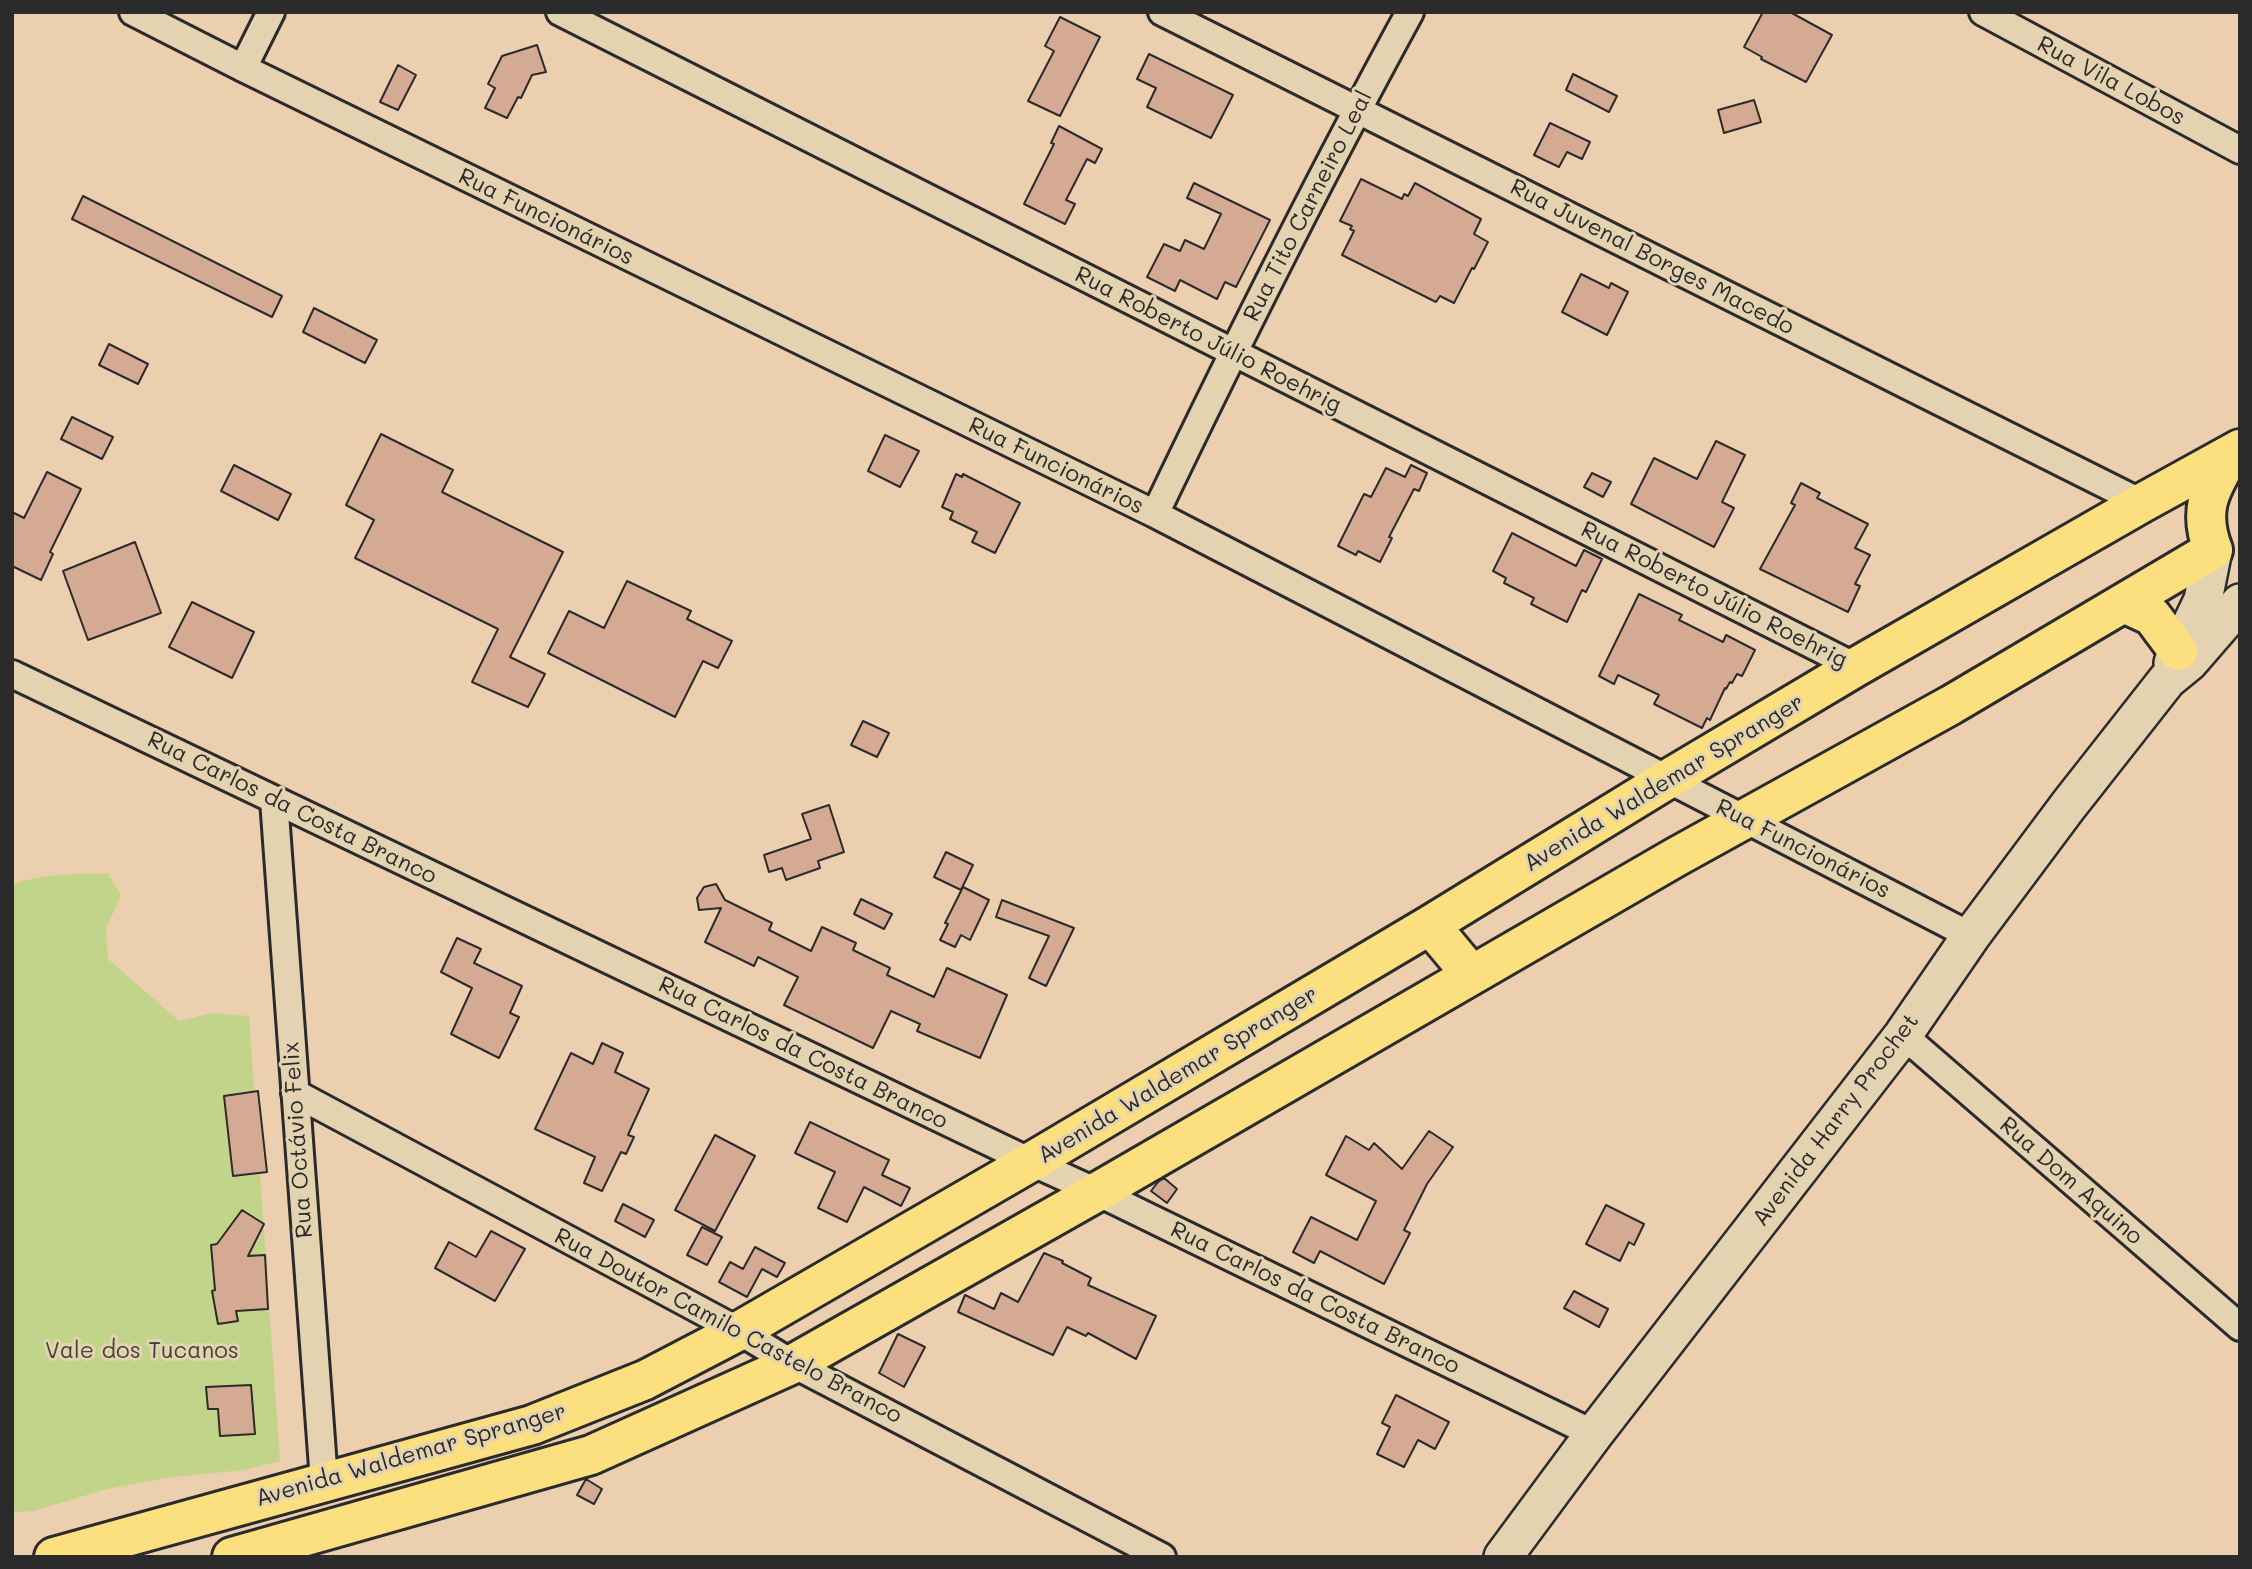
<!DOCTYPE html>
<html>
<head>
<meta charset="utf-8">
<style>
	body { margin:0 }
	#map { position:relative; width:2252px; height:1569px; overflow:hidden; background:#ebcfae; font-family:Mali,sans-serif }
	canvas { display:block }
	.frame { position:absolute; inset:0; border:14px solid #2b2b2b; pointer-events:none }
</style>
</head>
<body>
<div id="map">
<canvas width="2252" height="1569"></canvas>
<div class="frame"></div>
</div>
<script>
const c = document.querySelector('canvas').getContext('2d');
c.lineJoin = 'round';
function paint(path, color) { c.fillStyle = color; c.fill(path, 'evenodd'); }
function trace(path, color, width, dash) { c.strokeStyle = color; c.lineWidth = width; c.lineCap = dash ? 'butt' : 'round'; c.setLineDash(dash || []); c.stroke(path); }
function drawText(font, color, halo, rows, align = 'center') {
  c.font = font + ' Mali,sans-serif'; c.lineWidth = 6; c.setLineDash([]); c.textBaseline = 'middle'; c.strokeStyle = halo; c.fillStyle = color; for (const [text, x, y, turn = 0] of rows) {
    c.save(); c.translate(x, y); c.rotate((+turn || 0) * Math.PI / 180); c.textAlign = isNaN(turn) ? turn : align; if (halo) c.strokeText(text, 0, 0); c.fillText(text, 0, 0); c.restore();
  }
}
const green = new Path2D(`
	M108 873 121 895 106 929 108 959 179 1021 212 1013 249 1016 280 1461 244 1470 173 1477 107 1489 33 1511 12 1512V885C42 873 77 874 108 873Z`);
const building = new Path2D(`
	M1763 12H1790L1832 35 1806 82 1761 59 1762 57 1744 47Z
	M1060 17 1100 37 1060 116 1028 101 1054 51 1045 46Z
	M537 45 546 72 532 75 521 98 518 97 507 118 485 108 495 88 488 84 502 56Z
	M1149 54 1233 95 1211 138 1147 107 1156 88 1137 79Z
	M398 65 416 75 398 110 380 102Z
	M1573 74 1617 96 1609 112 1566 90Z
	M1754 100 1761 122 1724 133 1718 110Z
	M1550 123 1590 142 1582 159 1567 152 1559 167 1534 155Z
	M1059 126 1102 149 1095 163 1087 159 1066 200 1075 204 1065 224 1024 204 1054 144 1051 143Z
	M1361 179 1402 199 1404 194 1408 196 1415 183 1481 219 1474 234 1488 242 1474 269 1472 268 1454 303 1440 296 1436 302 1342 255 1354 231 1350 229 1352 226 1340 221Z
	M1194 183 1270 220 1236 287 1225 282 1217 299 1180 280 1175 291 1147 277 1164 244 1180 251 1185 240 1204 249 1221 214 1187 198Z
	M83 196 282 296 272 317 72 219Z
	M1581 274 1609 288 1611 283 1628 292 1607 335 1562 312Z
	M314 308 377 340 365 363 303 332Z
	M109 344 148 364 138 384 99 365Z
	M72 417 113 437 102 459 61 439Z
	M381 434 453 470 442 492 563 552 510 657 545 674 528 707 472 682 498 629 355 558 374 520 346 505Z
	M885 435 919 451 900 487 868 471Z
	M1716 441 1745 455 1722 502 1734 508 1714 547 1631 504 1654 458 1697 479Z
	M234 465 291 494 278 520 221 491Z
	M1411 465 1427 473 1419 491 1414 489 1389 537 1392 538 1380 562 1358 551 1356 555 1338 546 1364 494 1371 497 1386 468 1405 477Z
	M47 472 81 489 50 552 53 554 41 580 12 566V512L24 518Z
	M1592 473 1611 482 1603 497 1584 487Z
	M956 474 962 477 963 474 1020 503 995 553 972 542 977 532 950 519 953 512 942 507Z
	M1801 483 1820 493 1817 498 1868 524 1855 548 1870 555 1855 584 1860 586 1848 612 1760 569 1795 505 1791 503Z
	M1512 533 1576 566 1584 550 1602 559 1586 592 1582 590 1567 622 1531 604 1534 598 1504 583 1506 578 1493 571Z
	M135 542 161 613 88 640 63 571Z
	M627 581 691 611 687 619 732 641 718 668 703 661 675 717 548 653 569 611 604 628Z
	M1639 594 1682 615 1679 620 1723 642 1726 635 1755 650 1742 676 1737 674 1732 683 1730 682 1726 689 1725 688 1710 720 1707 718 1702 728 1654 704 1659 695 1618 675 1614 684 1599 676Z
	M192 602 254 632 232 678 169 647Z
	M863 721 889 733 877 757 851 745Z
	M829 805 844 852 818 861 820 868 786 880 782 868 769 872 764 855 811 839 802 814Z
	M946 852 973 865 961 890 934 877Z
	M716 884 725 900 772 923 769 930 811 951 822 927 856 943 853 950 890 968 887 975 934 997 947 968 1007 995 980 1058 917 1031 920 1024 891 1011 873 1048 784 1005 798 977 758 957 754 966 705 942 721 908 699 910 697 898 704 887Z
	M963 887 989 900 970 940 961 935 955 947 940 940 948 924 945 923Z
	M861 899 892 914 884 929 854 914Z
	M1002 900 1074 928 1046 986 1029 978 1049 936 996 917Z
	M457 938 481 949 474 963 522 986 510 1013 519 1017 499 1058 451 1034 472 988 441 972Z
	M602 1043 623 1053 615 1072 649 1089 628 1135 634 1137 626 1154 621 1152 602 1191 584 1183 595 1157 535 1129 571 1053 593 1064Z
	M258 1091 267 1172 233 1176 224 1096Z
	M810 1122 889 1160 882 1175 910 1188 901 1206 864 1187 847 1222 818 1208 835 1172 795 1153Z
	M1429 1131 1453 1147 1427 1184 1404 1230 1410 1233 1384 1284 1320 1251 1314 1263 1293 1252 1311 1217 1357 1240 1376 1201 1326 1175 1346 1136 1369 1150 1374 1143 1402 1169Z
	M715 1135 755 1156 715 1231 675 1210Z
	M1164 1178 1177 1189 1167 1203 1151 1191 1158 1182Z
	M623 1204 654 1220 645 1237 615 1221Z
	M1606 1205 1644 1224 1634 1245 1629 1242 1620 1261 1586 1244Z
	M242 1210 264 1224 248 1256 265 1255 268 1309 236 1311 238 1321 218 1324 212 1291 215 1290 211 1245 217 1244Z
	M702 1227 722 1237 707 1265 687 1255Z
	M491 1231 525 1249 495 1301 435 1268 449 1242 476 1257Z
	M755 1247 785 1263 777 1277 762 1269 747 1297 719 1282 730 1262 743 1269Z
	M1044 1253 1063 1261 1062 1263 1091 1278 1088 1285 1156 1316 1136 1359 1088 1333 1086 1336 1067 1327 1053 1355 958 1312 965 1295 994 1309 1001 1293 1018 1302Z
	M1574 1291 1608 1309 1599 1327 1564 1308Z
	M898 1334 925 1347 904 1387 879 1373Z
	M251 1385 255 1434 220 1436 218 1409H208L206 1387Z
	M1396 1395 1449 1422 1435 1449 1418 1440 1404 1467 1377 1454 1390 1427 1382 1423Z
	M586 1479 602 1489 594 1504 577 1495Z`);
const street = new Path2D(`
	M133 12 243 68 1155 514 1971 936
	M560 12 1856 667
	M1162 12 2142 503
	M1983 12 2240 150
	M243 68 271 12
	M1155 514C1236 345 1320 177 1410 12
	M12 674 1031 1162 1097 1192 1594 1434
	M274 800 324 1481
	M1903 1035 2240 1327
	M295 1093 739 1331 793 1364 1162 1557`);
const secondary = new Path2D(`
	M2173 663 2203 600 2213 550
	M1503 1557 1594 1434 1903 1035 1971 936 2068 806 2167 680 2189 662 2240 603`);
const primary = new Path2D(`
	M2213 550C2198 511 2209 491 2229 457
	M2124 603 2152 616 2178 651
	M1430 925 1471 974
	M54 1557 532 1425 645 1380 739 1331 1031 1162 1430 925 1668 779 1856 667 2142 503 2240 449
	M232 1557 591 1455 793 1364 1097 1192 1676 857 1951 705 2213 550`);
const streetNames = [
	["Rua Vila Lobos",2111,81,28],
	["Rua Tito Carneiro Leal",1308,206,-63],
	["Rua Funcionários",546,217,26],
	["Rua Juvenal Borges Macedo",1652,257,27],
	["Rua Roberto Júlio Roehrig",1208,340,27],
	["Rua Funcionários",1056,466,26],
	["Rua Roberto Júlio Roehrig",1714,595,27],
	["Avenida Waldemar Spranger",1664,783,-31],
	["Rua Carlos da Costa Branco",292,808,26],
	["Rua Funcionários",1803,849,27],
	["Rua Carlos da Costa Branco",803,1053,26],
	["Avenida Waldemar Spranger",1178,1075,-31],
	["Avenida Harry Prochet",1836,1120,-53],
	["Rua Octávio Felix",298,1140,-94],
	["Rua Dom Aquino",2071,1181,41],
	["Rua Carlos da Costa Branco",1315,1298,26],
	["Rua Doutor Camilo Castelo Branco",728,1326,28],
	["Avenida Waldemar Spranger",411,1455,-16]
];
const parkNames = [
	["Vale dos Tucanos",142,1351]
];
paint(green, '#c2d489');
paint(building, '#d5aa93');
trace(building, '#2b2b2b', 2);
trace(street, '#2b2b2b', 32);
trace(secondary, '#2b2b2b', 42);
trace(primary, '#2b2b2b', 44);
trace(street, '#e4d3b0', 26);
trace(secondary, '#e4d3b0', 37);
trace(primary, '#fce080', 38);
drawText('23px', '#2b2b2b', '#e4d3b0', streetNames);
drawText('23px', '#424439', '#e4d3b0', parkNames);
</script>
</body>
</html>
